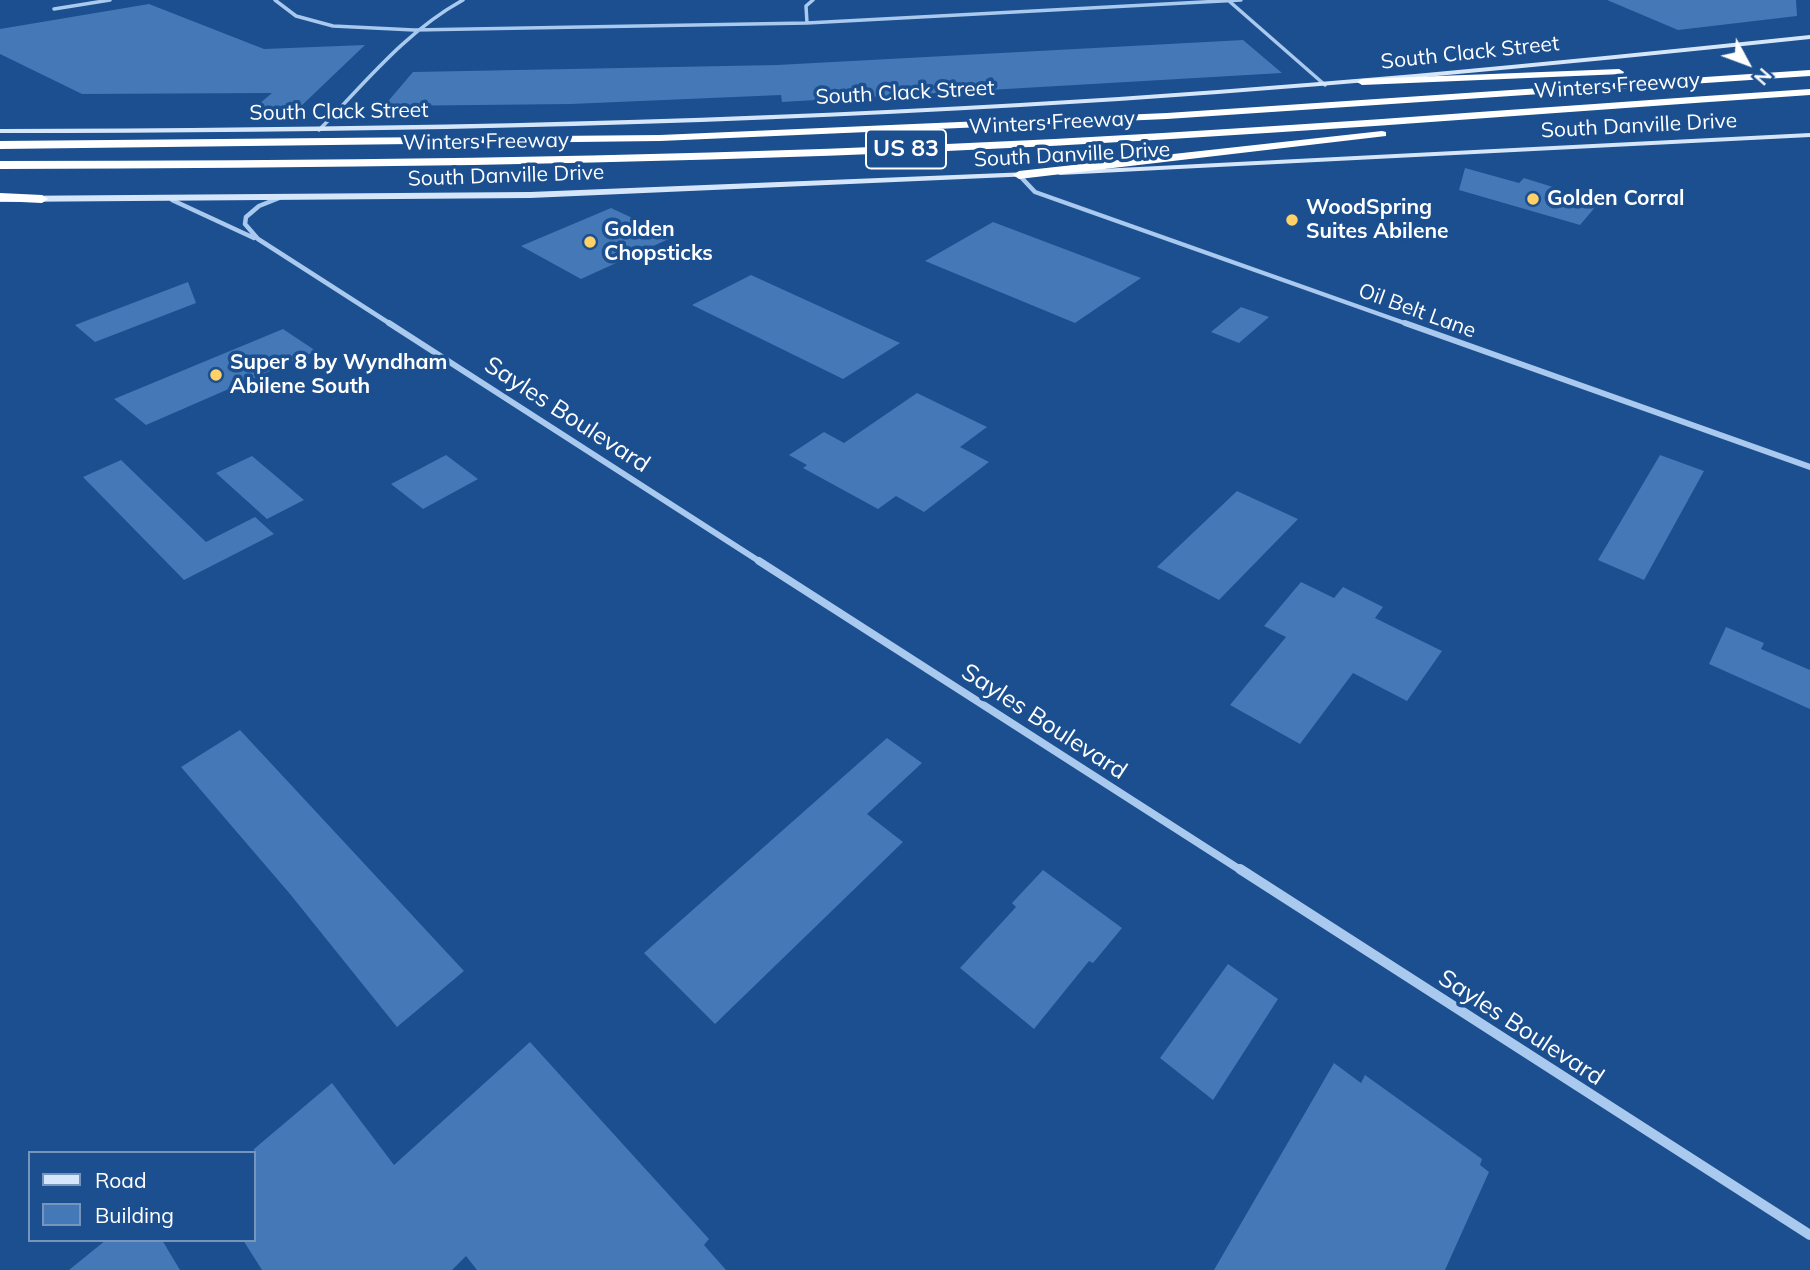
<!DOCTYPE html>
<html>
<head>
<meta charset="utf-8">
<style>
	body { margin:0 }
	#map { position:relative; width:1810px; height:1270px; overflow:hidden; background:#1b4f8f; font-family:Mulish,sans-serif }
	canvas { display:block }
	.legend { position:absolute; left:28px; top:1151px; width:228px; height:91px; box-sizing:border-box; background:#1b4f8f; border:2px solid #7695bc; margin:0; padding:9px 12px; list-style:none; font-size:21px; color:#fff }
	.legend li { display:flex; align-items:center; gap:14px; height:35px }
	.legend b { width:35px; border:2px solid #7695bc }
	.north { position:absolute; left:1712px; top:28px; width:70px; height:70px; -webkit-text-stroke:5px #1b4f8f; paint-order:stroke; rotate:131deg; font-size:19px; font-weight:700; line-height:28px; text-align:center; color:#fff }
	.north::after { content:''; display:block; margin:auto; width:24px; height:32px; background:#fff; clip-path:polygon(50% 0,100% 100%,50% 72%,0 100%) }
</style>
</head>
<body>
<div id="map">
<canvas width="1810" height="1270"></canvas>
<ul class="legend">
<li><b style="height:9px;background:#d6e6fa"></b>Road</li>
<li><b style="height:19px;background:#4478b7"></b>Building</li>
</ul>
<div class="north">N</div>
</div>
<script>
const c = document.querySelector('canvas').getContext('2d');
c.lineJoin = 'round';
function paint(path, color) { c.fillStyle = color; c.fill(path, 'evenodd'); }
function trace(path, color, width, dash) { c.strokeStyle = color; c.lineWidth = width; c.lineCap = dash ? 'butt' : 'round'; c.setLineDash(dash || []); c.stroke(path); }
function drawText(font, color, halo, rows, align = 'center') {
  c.font = font + ' Mulish,sans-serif'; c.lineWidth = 7; c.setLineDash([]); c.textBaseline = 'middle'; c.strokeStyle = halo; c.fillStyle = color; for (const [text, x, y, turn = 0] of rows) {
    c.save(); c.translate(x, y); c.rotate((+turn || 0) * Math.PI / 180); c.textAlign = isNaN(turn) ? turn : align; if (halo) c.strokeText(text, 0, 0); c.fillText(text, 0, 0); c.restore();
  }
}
const building = new Path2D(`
	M1607 0H1796L1797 16 1678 30Z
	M149 4 264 49 365 45 298 109H253L272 93 82 94 0 54V29Z
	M1243 40 1282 73 782 102 781 95 571 104 384 106 413 72 777 65Z
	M1465 168 1519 183 1524 178 1556 188 1551 193 1597 205 1580 225 1459 190Z
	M611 208 673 237 581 279 521 246Z
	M993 222 1141 278 1075 323 925 261Z
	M751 275 900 343 843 379 692 305Z
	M188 282 196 303 95 342 75 325Z
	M1241 307 1269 317 1239 343 1211 332Z
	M283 329 316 351 146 425 114 399Z
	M917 393 987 427 960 447 989 462 924 512 896 496 878 509 803 468 807 465 789 455 824 432 844 443Z
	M446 455 478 479 423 509 391 484Z
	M1660 455 1704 471 1644 580 1598 560Z
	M252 456 304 500 267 519 216 473Z
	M121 460 206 542 255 517 274 534 184 580 83 477Z
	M1237 491 1298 519 1219 600 1157 567Z
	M1301 582 1334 598 1343 587 1383 607 1375 618 1442 651 1407 701 1353 673 1300 744 1230 705 1286 637 1264 626Z
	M1726 627 1764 643 1761 649 1810 670V709L1709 664Z
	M240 730 464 971 397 1027 290 894 181 767Z
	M887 738 922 763 867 814 903 842 715 1024 644 953Z
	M1043 870 1122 928 1093 963 1089 961 1034 1029 960 968 1016 907 1012 903Z
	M1228 964 1278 999 1213 1100 1160 1058Z
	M530 1042 709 1239 704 1245 726 1270H477L466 1256 452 1270H262L243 1240H254V1149L332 1083 394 1165Z
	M1334 1063 1361 1083 1365 1075 1482 1159 1480 1165 1489 1172 1445 1270H1214Z
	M106 1240H162L180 1270H69Z`);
const minorFar4 = new Path2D(`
	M275 0 296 16 333 26 414 30 807 23 1241 0
	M1229 1 1325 85
	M54 9 110 0
	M807 23 806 6 813 0
	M319 130C365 83 405 32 463 0`);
const minorFar3 = new Path2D(`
	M1019 175 1035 192 1410 325
	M279 198 259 206 246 217 245 224 258 239 392 325
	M172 200 254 238`);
const minorFar2 = new Path2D(`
	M389 323 762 563
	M1405 323 1810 467`);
const minorFar1 = new Path2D(`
	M759 561 1242 871`);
const minor = new Path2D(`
	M1240 869 1810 1235`);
const secondary = new Path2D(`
	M1810 35V39C1547 67 1284 92 1020 107 680 127 340 133 0 133V129C340 128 680 123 1020 103 1284 88 1547 63 1810 35Z
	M1810 133V137L1060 175 1056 173 1060 171Z
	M1029 172 1033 174 1032 176 530 198 0 202V196L530 192Z`);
const motorway = new Path2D(`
	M1619 69 1624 72 1623 74 1362 85 1357 82 1362 79Z
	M1810 70V76L1167 119 660 141 0 149V141L660 135 1167 113Z
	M1810 89V95C1522 115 1235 138 947 151 631 165 316 168 0 169V161C316 161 631 158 947 144 1235 132 1522 108 1810 89Z
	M1382 131 1386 132V136L1019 179 1013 175 1019 171Z
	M0 193 42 195 48 199 42 203 0 201Z`);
const markers = [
	[1533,199,7,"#ffd166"],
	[1292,220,7,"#ffd166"],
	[590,242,7,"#ffd166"],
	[216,375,7,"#ffd166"]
];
const farStreetnames = [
	["South Clack Street",1470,53,-6],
	["Winters Freeway",1617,86,-4],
	["South Clack Street",905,93,-3],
	["South Clack Street",339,112,-1],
	["Winters Freeway",1052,123,-3],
	["South Danville Drive",1639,126,-3],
	["Winters Freeway",486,142,-1],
	["South Danville Drive",1072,155,-3],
	["South Danville Drive",506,176,-2],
	["Oil Belt Lane",1417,311,20]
];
const farPoinames = [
	["Golden Corral",1547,199],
	["WoodSpring",1306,208],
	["Suites Abilene",1306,232],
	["Golden",604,230],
	["Chopsticks",604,254],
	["Super 8 by Wyndham",230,363],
	["Abilene South",230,387]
];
const shields = [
	[906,149,80]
];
const shieldNames = [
	["US 83",906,149]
];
const streetNames = [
	["Sayles Boulevard",567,415,33],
	["Sayles Boulevard",1044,722,33],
	["Sayles Boulevard",1521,1028,33]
];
paint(building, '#4478b7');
trace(minorFar4, '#a9c9ee', 3.5);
trace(minorFar3, '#a9c9ee', 4.5);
trace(minorFar2, '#a9c9ee', 6);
trace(minorFar1, '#a9c9ee', 8);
trace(minor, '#a9c9ee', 10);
paint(secondary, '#d6e6fa');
paint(motorway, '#fff');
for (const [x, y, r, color] of markers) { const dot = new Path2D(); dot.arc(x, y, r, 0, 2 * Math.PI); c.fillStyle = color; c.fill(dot); trace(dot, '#1b4f8f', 2.5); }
drawText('21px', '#fff', '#1b4f8f', farStreetnames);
drawText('bold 21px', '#fff', '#1b4f8f', farPoinames, 'left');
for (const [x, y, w] of shields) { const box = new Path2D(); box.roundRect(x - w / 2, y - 19.5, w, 39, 5); c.fillStyle = '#1b4f8f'; c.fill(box); trace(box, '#fff', 2); }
drawText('bold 23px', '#fff', null, shieldNames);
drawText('24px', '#fff', '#1b4f8f', streetNames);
</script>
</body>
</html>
